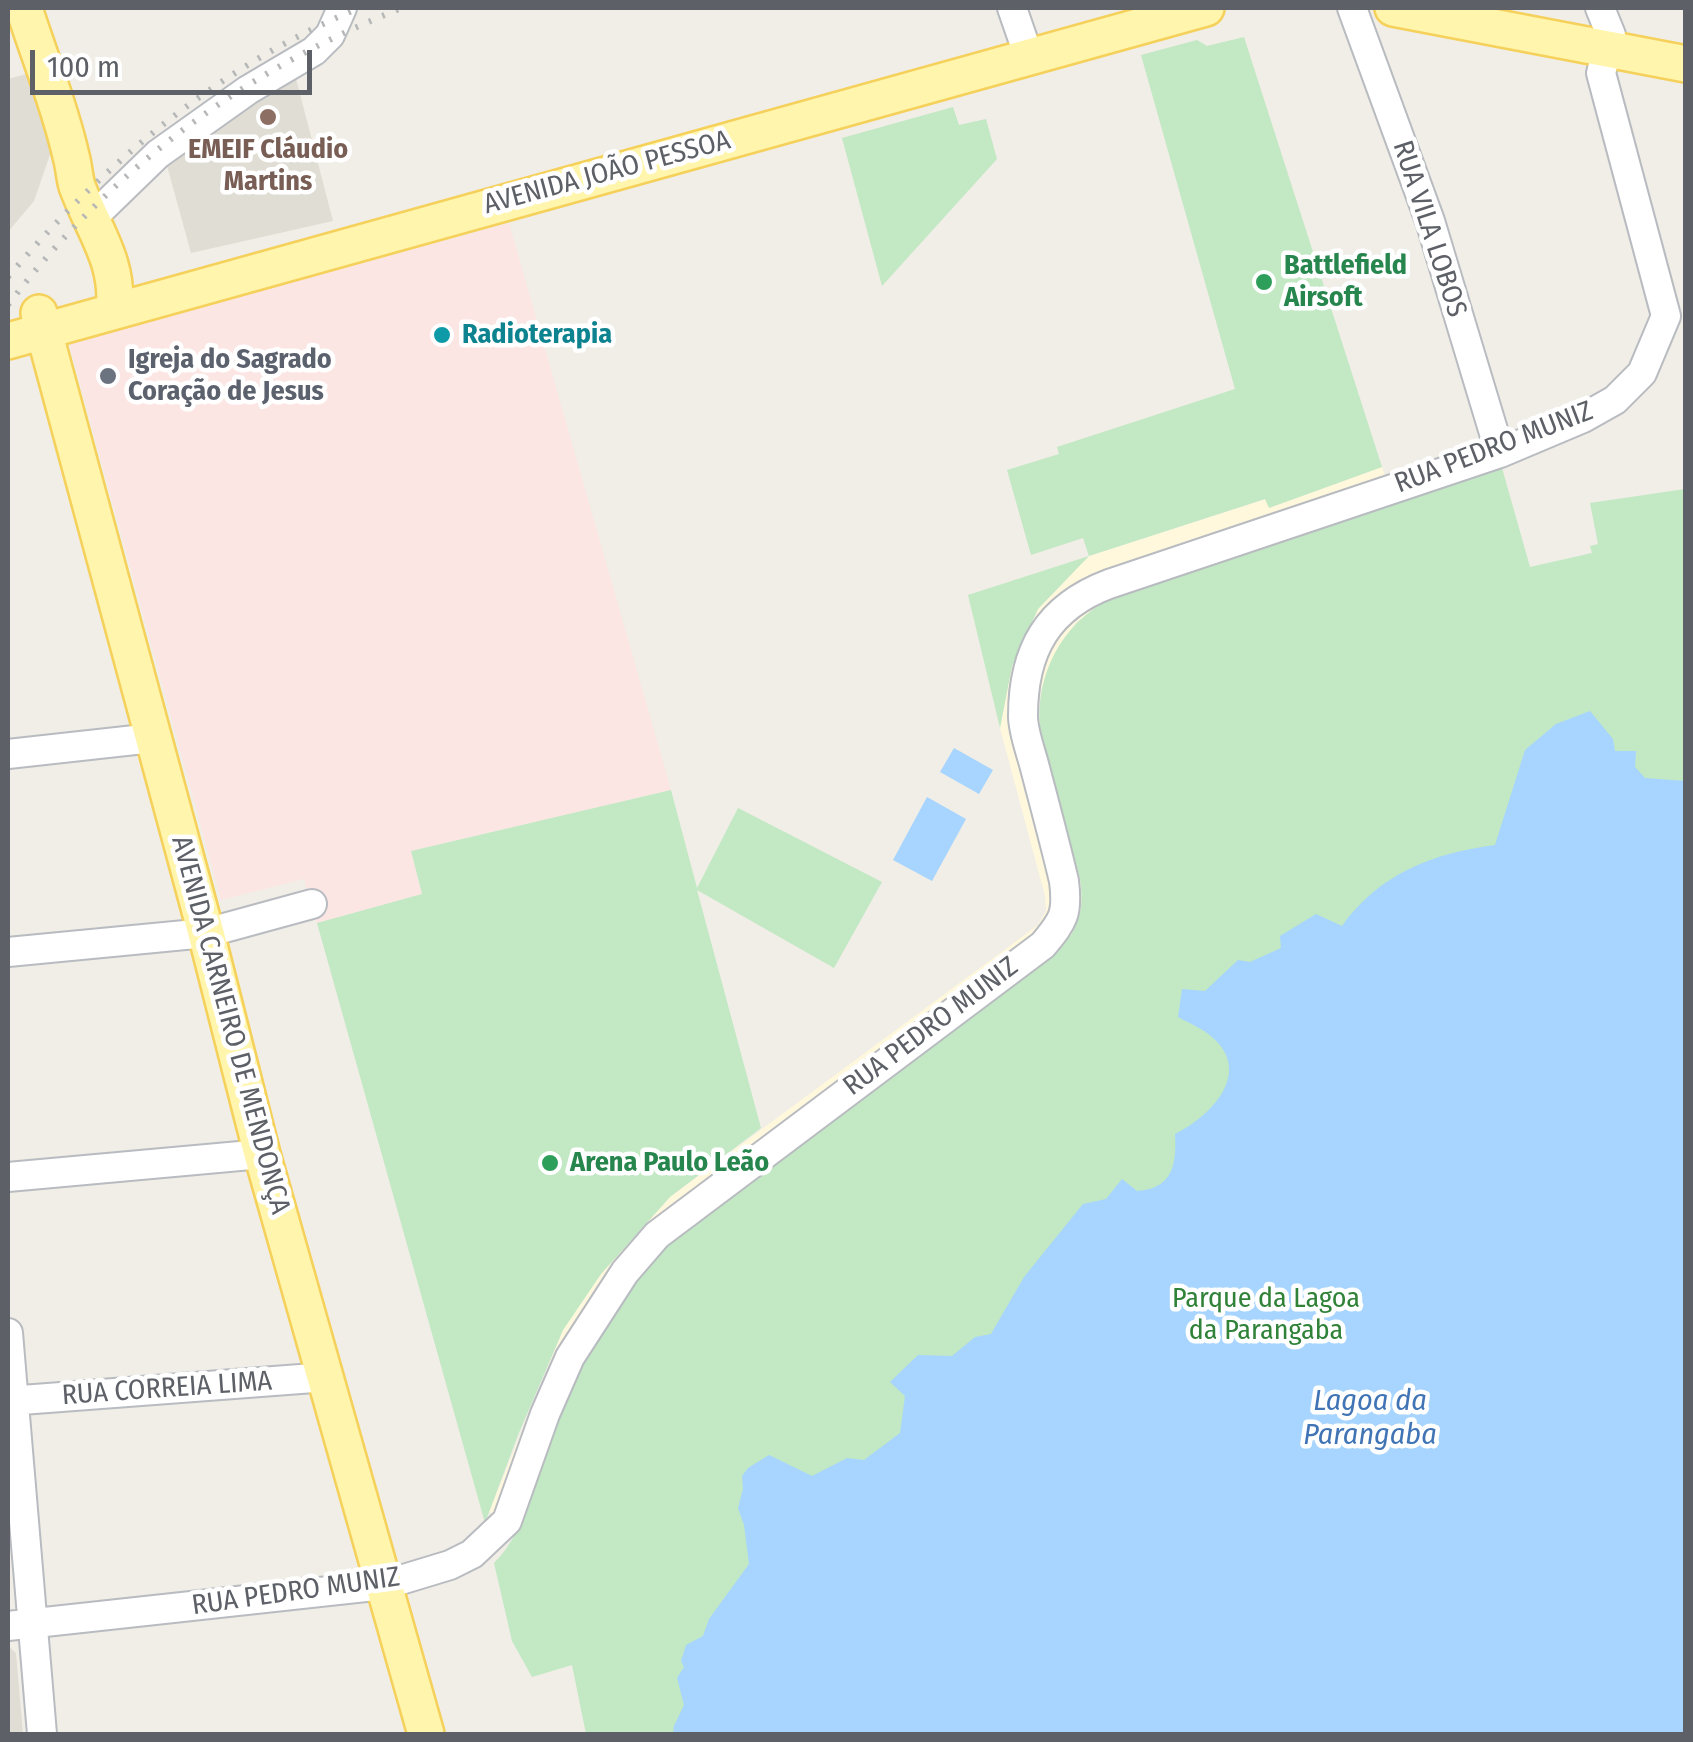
<!DOCTYPE html>
<html>
<head>
<meta charset="utf-8">
<style>
	body { margin:0 }
	#map { position:relative; width:1693px; height:1742px; overflow:hidden; background:#f0eee6; font-family:"Fira Sans Condensed",sans-serif }
	canvas { display:block }
	.frame { position:absolute; inset:0; border:10px solid #5d6167; pointer-events:none }
	.scale { position:absolute; left:30px; top:50px; width:282px; height:45px; box-sizing:border-box; border:5px solid #5d6167; border-top:0; padding-left:12px; font-size:30px; line-height:35px; white-space:nowrap; color:#5d6167; -webkit-text-stroke:8px #fff; paint-order:stroke }
</style>
</head>
<body>
<div id="map">
<canvas width="1693" height="1742"></canvas>
<div class="frame"></div>
<div class="scale">100 m</div>
</div>
<script>
const c = document.querySelector('canvas').getContext('2d');
c.lineJoin = 'round';
function paint(path, color) { c.fillStyle = color; c.fill(path, 'evenodd'); }
function trace(path, color, width, dash) { c.strokeStyle = color; c.lineWidth = width; c.lineCap = dash ? 'butt' : 'round'; c.setLineDash(dash || []); c.stroke(path); }
function drawText(font, color, halo, rows, align = 'center') {
  c.font = font + ' "Fira Sans Condensed",sans-serif'; c.lineWidth = 9; c.setLineDash([]); c.textBaseline = 'middle'; c.strokeStyle = halo; c.fillStyle = color; for (const [text, x, y, turn = 0] of rows) {
    c.save(); c.translate(x, y); c.rotate((+turn || 0) * Math.PI / 180); c.textAlign = isNaN(turn) ? turn : align; if (halo) c.strokeText(text, 0, 0); c.fillText(text, 0, 0); c.restore();
  }
}
const commercial = new Path2D(`
	M1382 467 1395 503 1207 565 1077 621 1051 661 1040 693 1038 711 1080 879 1083 903 1079 922 1071 935 613 1314 585 1361 558 1418 529 1505 518 1528 489 1512 563 1330 601 1274 670 1197 1038 925 1046 911 1045 896 1000 728 1012 666 1038 609 1089 556 1266 499 1269 508Z`);
const education = new Path2D(`
	M294 71 333 221 191 253 166 162Z
	M30 73 52 149 34 201 8 232V79Z
	M8 1646 16 1653 23 1734H8Z`);
const medical = new Path2D(`
	M509 223 671 790 411 851 422 894 317 923 304 879 221 900 67 336 241 296Z`);
const green = new Path2D(`
	M1244 37 1382 467 1269 508 1265 499 1089 556 1038 609 1012 666 1000 728 968 595 1089 556 1083 538 1031 555 1007 470 1059 454 1057 447 1235 389 1141 55 1197 40 1207 46Z
	M953 107 959 125 986 119 997 159 882 286 842 138Z
	M1502 468 1530 567 1592 553 1590 546 1598 544 1590 503 1685 489V1734H586L572 1665 532 1677 512 1641 494 1563C528 1529 536 1476 553 1432 584 1353 628 1279 692 1223L1071 935C1082 916 1083 901 1080 879L1040 730C1035 675 1061 624 1110 599Z
	M671 790 697 888 738 808 882 882 834 968 697 890 761 1128 670 1197 601 1274 563 1330 518 1435 485 1523 317 923 422 894 411 851Z`);
const water = new Path2D(`
	M1590 711 1613 739 1615 751H1636L1635 767 1645 778 1685 781V1734H673L674 1726 684 1705 677 1678 684 1667 681 1661 686 1645 703 1636 709 1619 749 1564 744 1525 738 1508 743 1489 742 1476 748 1468 769 1455 812 1476 847 1458 864 1460 900 1433 905 1396 890 1382 918 1355 952 1356 975 1337 991 1334 1024 1277 1083 1204 1106 1199 1122 1179 1137 1191C1172 1189 1177 1165 1175 1134 1210 1117 1254 1073 1212 1037 1203 1029 1189 1023 1178 1017L1182 989 1205 991 1238 960 1250 962 1281 948 1280 936 1316 914 1342 926C1379 874 1433 853 1495 845L1525 750 1556 724Z
	M954 748 993 770 979 794 940 772Z
	M927 797 966 819 932 881 893 860Z`);
const minor = new Path2D(`
	M1012 8 1029 57
	M1352 8 1430 221 1500 453
	M1600 8 1611 35 1601 73 1666 316
	M92 218 158 154 248 90 314 51 330 35 342 8
	M8 754 153 738
	M8 952 206 933 312 904
	M8 1177 262 1154
	M8 1333 42 1734
	M8 1401 327 1377
	M8 1626 384 1585 450 1565 472 1554 507 1521 545 1414 570 1357 625 1272 657 1235 1043 945C1064 920 1068 913 1064 881 1055 843 1045 806 1035 768 1031 752 1023 732 1023 716 1023 650 1048 607 1109 584L1500 453 1583 418 1615 400 1642 373 1666 316`);
const major = new Path2D(`
	M24 8C39 56 60 106 71 156 74 166 74 176 77 186 93 230 120 262 114 311
	M1393 8 1686 64
	M39 313 206 933 262 1154 426 1734
	M8 341 1206 8`);
const rail = new Path2D(`
	M8 277C105 162 219 66 359 8
	M8 305C110 170 244 70 402 8`);
const markers = [
	[268,117,10,"#8d6e63"],
	[1264,282,10,"#2e9e5b"],
	[442,335,10,"#0f9aa8"],
	[108,376,10,"#6b7280"],
	[550,1163,10,"#2e9e5b"]
];
const educationNames = [
	["EMEIF Cláudio",268,150],
	["Martins",268,182]
];
const streetNames = [
	["AVENIDA JOÃO PESSOA",607,173,-15],
	["RUA VILA LOBOS",1429,229,72],
	["RUA PEDRO MUNIZ",1494,448,-21],
	["AVENIDA CARNEIRO DE MENDONÇA",230,1025,75],
	["RUA PEDRO MUNIZ",931,1027,-37],
	["RUA CORREIA LIMA",167,1389,-4],
	["RUA PEDRO MUNIZ",296,1592,-8]
];
const leisureNames = [
	["Battlefield",1284,266],
	["Airsoft",1284,298],
	["Arena Paulo Leão",570,1163]
];
const cultureNames = [
	["Radioterapia",462,335]
];
const worshipNames = [
	["Igreja do Sagrado",128,360],
	["Coração de Jesus",128,392]
];
const parkNames = [
	["Parque da Lagoa",1266,1299],
	["da Parangaba",1266,1331]
];
const waterNames = [
	["Lagoa da",1370,1402],
	["Parangaba",1370,1436]
];
paint(commercial, '#fff8dc');
paint(education, '#e0ddd4');
paint(medical, '#fce6e3');
paint(green, '#c2e8c4');
paint(water, '#a7d5ff');
trace(minor, '#b8bbc0', 32);
trace(major, '#f5d05a', 40);
trace(minor, '#fff', 28);
trace(major, '#fff5ac', 35);
trace(rail, '#b6b7b8', 6, [2.5, 12]);
for (const [x, y, r, color] of markers) { const dot = new Path2D(); dot.arc(x, y, r, 0, 2 * Math.PI); c.fillStyle = color; c.fill(dot); trace(dot, '#fff', 4); }
drawText('bold 28px', '#785e54', '#fff', educationNames);
drawText('28px', '#5d6167', '#fff', streetNames);
drawText('bold 28px', '#27864d', '#fff', leisureNames, 'left');
drawText('bold 28px', '#0d838f', '#fff', cultureNames, 'left');
drawText('bold 28px', '#5b616d', '#fff', worshipNames, 'left');
drawText('28px', '#318239', '#fff', parkNames);
drawText('italic 30px', '#4074b5', '#fff', waterNames);
</script>
</body>
</html>
